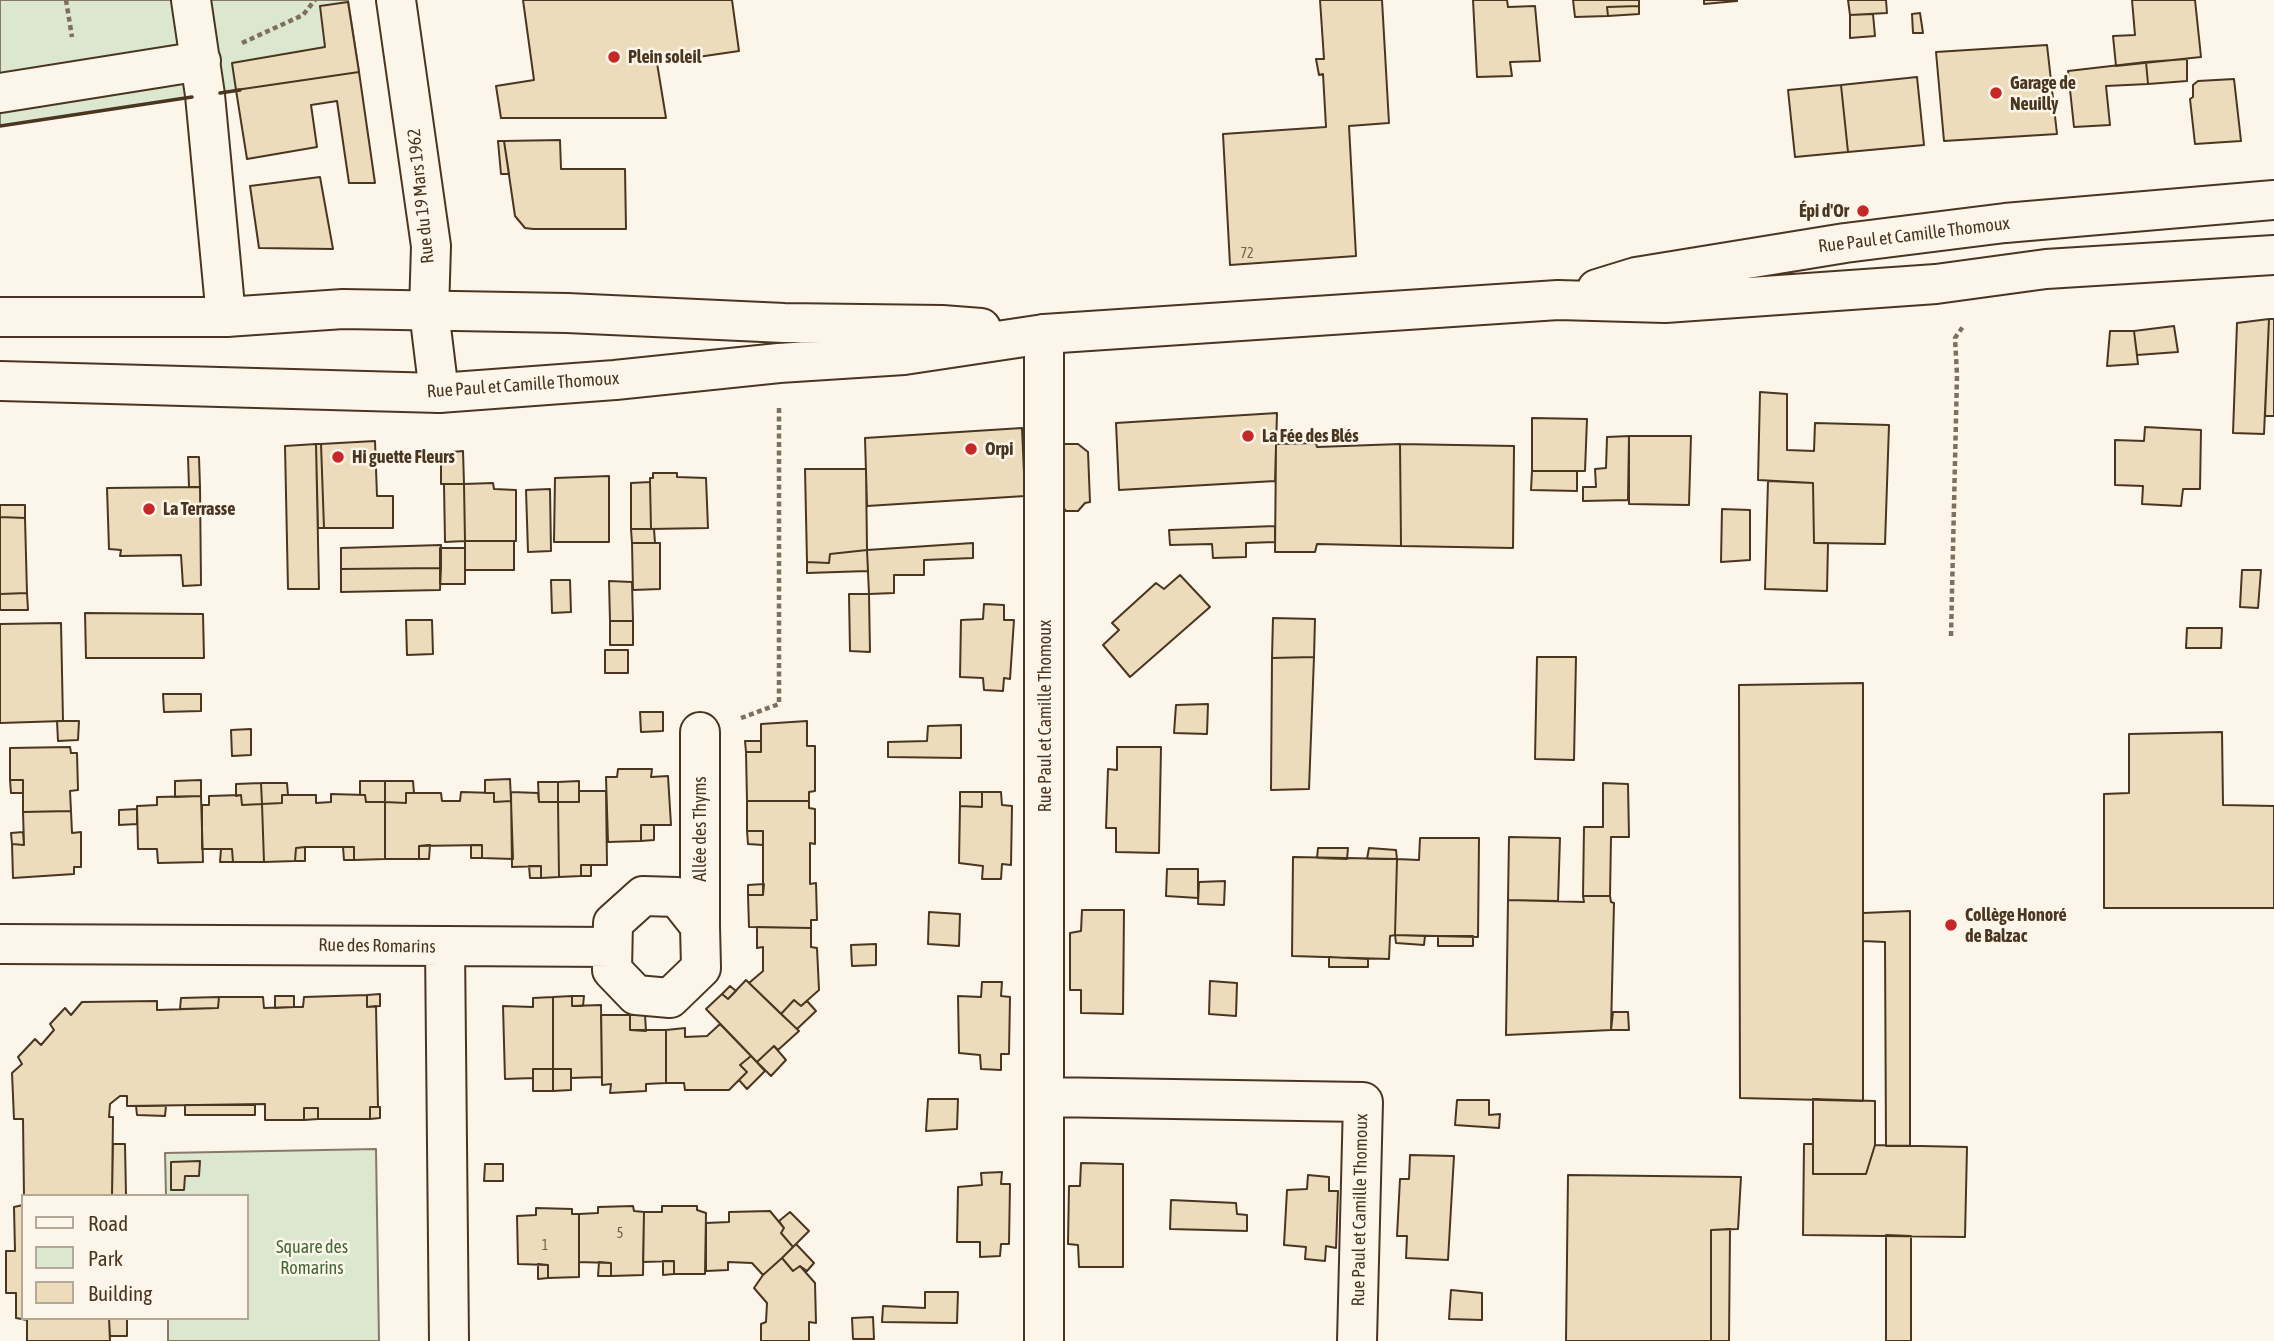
<!DOCTYPE html>
<html>
<head>
<meta charset="utf-8">
<style>
	body { margin:0 }
	#map { position:relative; width:2274px; height:1341px; overflow:hidden; background:#fbf6e9; font-family:"Asap Condensed",sans-serif }
	canvas { display:block }
	.legend { position:absolute; left:21px; top:1194px; width:228px; height:126px; box-sizing:border-box; background:#fbf6e9; border:2px solid #b4a999; margin:0; padding:9px 12px; list-style:none; font-size:21px; color:#4a3520 }
	.legend li { display:flex; align-items:center; gap:14px; height:35px }
	.legend b { width:35px; border:2px solid #b4a999 }
</style>
</head>
<body>
<div id="map">
<canvas width="2274" height="1341"></canvas>
<ul class="legend">
<li><b style="height:9px;background:#fbf6e9"></b>Road</li>
<li><b style="height:19px;background:#dce7d0"></b>Park</li>
<li><b style="height:19px;background:#ecdcbc"></b>Building</li>
</ul>
</div>
<script>
const c = document.querySelector('canvas').getContext('2d');
c.lineJoin = 'round';
function paint(path, color) { c.fillStyle = color; c.fill(path, 'evenodd'); }
function trace(path, color, width, dash) { c.strokeStyle = color; c.lineWidth = width; c.lineCap = dash ? 'butt' : 'round'; c.setLineDash(dash || []); c.stroke(path); }
function drawText(font, color, halo, rows, align = 'center') {
  c.font = font + ' "Asap Condensed",sans-serif'; c.lineWidth = 5; c.setLineDash([]); c.textBaseline = 'middle'; c.strokeStyle = halo; c.fillStyle = color; for (const [text, x, y, turn = 0] of rows) {
    c.save(); c.translate(x, y); c.rotate((+turn || 0) * Math.PI / 180); c.textAlign = isNaN(turn) ? turn : align; if (halo) c.strokeText(text, 0, 0); c.fillText(text, 0, 0); c.restore();
  }
}
const green = new Path2D(`
	M0 0H348L359 72 0 126Z
	M376 1149 379 1341H168V1318H247V1196H166L165 1153Z`);
const building = new Path2D(`
	M523 0H732L739 51 657 63 666 118H501L496 86 534 80Z
	M1320 0H1382L1389 123 1349 126 1356 256 1230 265 1223 134 1326 127 1323 74 1319 75 1316 59H1324Z
	M1473 0H1507L1508 7 1535 6 1540 61 1510 62 1512 76 1477 77Z
	M1573 0H1639V6L1607 7 1608 16 1575 17Z
	M1704 0H1737V1L1704 4Z
	M1848 0H1886L1887 13 1850 15Z
	M2132 0H2195L2201 57 2116 66 2113 36 2135 35Z
	M348 2 359 72 236 90 232 63 325 47 320 6Z
	M1639 6V14L1608 16 1607 7Z
	M1920 13 1923 33H1913L1912 14Z
	M1873 14 1875 36 1850 38V15Z
	M2047 45 2057 134 1944 141 1936 52Z
	M2187 59V81L2148 84 2146 62Z
	M2146 62 2148 84 2106 86 2110 125 2074 127 2068 71Z
	M359 72 375 183H349L337 101 311 105 317 147 247 159 236 90Z
	M1917 77 1924 145 1848 152 1841 85Z
	M2234 79 2241 141 2195 144 2190 99 2193 97V85L2198 81Z
	M1841 85 1848 152 1795 157 1788 90Z
	M560 140 561 169H625L626 229H533L525 228 515 216 504 141Z
	M498 141H504L509 174H501Z
	M320 177 333 249 259 248 250 186Z
	M2269 319 2264 434 2233 433 2237 323Z
	M2269 319H2274V416H2265Z
	M2174 326 2178 352 2137 355 2134 331Z
	M2110 331H2134L2138 364 2107 366Z
	M1760 392 1787 394V450L1814 451 1815 423 1889 425 1885 544 1814 543 1813 483 1758 480Z
	M1277 413 1275 481 1119 490 1116 423Z
	M1532 418 1587 419 1585 471H1532Z
	M2145 427 2201 430 2200 489H2183L2181 506 2142 504 2143 486 2115 485V440L2144 441Z
	M1022 428 1025 496 867 506 865 438Z
	M1629 436H1691L1689 505 1629 504Z
	M1629 436 1628 500 1583 501V487H1596L1595 469 1606 468 1607 437Z
	M375 441 377 496H393V528H324L321 444Z
	M1316 443 1317 447 1400 444 1401 546 1317 544 1315 552H1275L1276 444Z
	M316 444H321L324 528H318Z
	M316 444 319 589H288L285 446Z
	M1062 444H1078L1088 452 1090 502 1085 503 1078 511H1066L1060 504Z
	M1400 444 1514 446 1513 548 1401 546Z
	M463 451 464 484H441V453Z
	M188 457H199L200 487H189Z
	M805 469H866L867 550 830 554 829 563 807 562Z
	M1532 471H1577V491L1531 490Z
	M653 473H677V477L706 478 708 528 651 529 650 482V478H653Z
	M609 476V542H554L555 478Z
	M1768 481 1813 483 1814 543H1828L1827 591 1765 589Z
	M650 482 651 529H631V483Z
	M493 483 494 489 516 490V541H465L464 484Z
	M444 484H464L465 541 445 542Z
	M200 487 201 585 183 586 181 555 120 556 121 550 109 549 107 488Z
	M550 489 551 551 528 552 526 490Z
	M0 505H25V518L0 517Z
	M1722 509 1750 510V560L1721 562Z
	M0 517 25 518 27 593 0 594Z
	M1275 526V542L1246 543V557L1213 558 1212 544 1170 545 1169 530Z
	M631 529H654L655 543H632Z
	M465 541H514V570H465Z
	M632 543H660V589L633 590Z
	M973 543V558L924 560V575H894V593L869 594 867 550Z
	M441 545V568L341 569V548Z
	M440 548H465V584H440Z
	M867 550 868 571 807 573V562L829 563 830 554Z
	M441 568 440 590 341 592V569Z
	M2242 570H2261L2258 608 2240 607Z
	M1180 575 1210 607 1130 677 1103 645 1119 630 1112 623 1156 583 1164 589Z
	M551 580H570L571 612 552 613Z
	M609 581 632 582 633 621H610Z
	M27 593 28 610H0V594Z
	M849 594H869L870 652 850 651Z
	M984 604 1004 605V620H1014L1010 679 1004 678 1003 691 984 690 983 678 960 677 961 620 983 619Z
	M85 613 203 614 204 658H86Z
	M1273 618 1315 619 1314 657 1272 658Z
	M406 620H432L433 654 407 655Z
	M610 621H633V645H610Z
	M61 623 63 721 0 723V624Z
	M2187 628H2222L2221 648H2186Z
	M605 650H628V673H605Z
	M1314 657 1309 789 1271 790 1272 658Z
	M1537 657H1576L1574 760 1535 759Z
	M1863 683V1101L1740 1098 1739 685Z
	M163 694H201V711L164 712Z
	M1208 704 1207 734 1174 733 1176 705Z
	M640 712H663V731L641 732Z
	M57 721H79L78 740 58 741Z
	M807 721V746H815V791L809 792V801H747L746 752H761V724Z
	M961 725V758L888 757V742L927 741 928 726Z
	M251 729V755L232 756 231 730Z
	M2222 732 2223 805 2274 806V908H2104V794L2129 793V734Z
	M745 741H761V752H746Z
	M70 747 71 753H77L78 790 70 791 71 811 23 812V780H10V748Z
	M1117 747H1161L1159 853 1116 852V828H1106L1108 769 1117 770Z
	M618 769H652L651 777 668 776 671 825H641V841L608 842 606 777H617Z
	M510 779 511 801 494 802V793H485V780Z
	M10 780H23V793H11Z
	M201 780V796L175 797V781Z
	M360 781H385V802H366L365 795H360Z
	M385 781H413L414 793H406V803L385 802Z
	M579 781V802H558V782Z
	M538 782H558V802H539Z
	M261 783H287L288 795H282V803L262 804Z
	M261 783 262 804 242 805 241 795 236 796V784Z
	M1603 783 1628 784 1629 837H1611L1610 896H1583L1584 827H1603Z
	M579 791H606L607 865H581V876L559 877 558 802H579Z
	M461 792 494 793V802L511 801 513 859 482 858V845L419 846V859H385V802L406 803V793H441L442 801H460Z
	M511 792 538 793 539 802H558L559 877 541 878V866L512 867Z
	M960 792H982V807L960 806Z
	M982 792H1001L1002 805 1012 806 1011 865 1002 864 1001 879H982L983 866 959 863 960 806 982 807Z
	M331 794 365 795 366 802H385V859L354 860V847H305L296 848 295 861 264 862 262 804 282 803V795H316V803L331 802Z
	M241 795 242 805 262 804 264 862H233L232 849H202V805H209V796Z
	M201 796 203 862 158 863 157 849H138L137 806 157 805V797Z
	M747 801H809V808L815 809V844L810 843V884L816 883 817 920H811V928L749 927 748 895H763V831H747Z
	M137 809V824L119 825V810Z
	M71 811 72 833 81 832V867H74V874L13 878 12 844 24 845 23 812Z
	M641 825H654V840L641 841Z
	M747 831H763V845L748 844Z
	M23 832 24 845 12 844 11 833Z
	M1509 837 1560 838 1558 901 1508 900Z
	M1420 838H1479L1478 937 1395 935 1397 859 1419 860Z
	M430 845 429 859H419V846Z
	M471 845H482V858H471Z
	M305 847V861H295L296 848Z
	M343 847H354V860H344Z
	M1318 848H1348L1347 859 1317 858Z
	M1369 848 1396 850 1397 859H1367Z
	M221 849H232L233 862H220Z
	M1293 857 1397 859 1395 935 1390 936 1389 959 1292 956Z
	M581 865H591V876H581Z
	M529 866H541V878H530Z
	M1167 869H1198V898L1166 896Z
	M1225 881 1224 905 1198 904 1199 882Z
	M764 884 763 895H748V885Z
	M1583 896H1610L1611 902 1614 903 1611 1030 1506 1035 1508 900 1584 902Z
	M1082 910H1124L1123 1014 1081 1013V990H1070V933L1081 931Z
	M1910 911V1146H1886L1885 942 1863 941V913Z
	M929 912 960 914 959 946 928 944Z
	M757 927 811 928V947L817 948 819 990 801 1006 794 1000 781 1014 749 983 763 971V947L757 948Z
	M1395 935 1425 936 1424 945 1396 943Z
	M1438 936H1473V946H1438Z
	M876 944V965L852 966 851 945Z
	M1329 957 1368 959V967H1329Z
	M746 980 799 1031 778 1050 774 1046 757 1062 706 1009 722 994 728 999Z
	M1210 981 1237 983 1236 1016 1209 1014Z
	M982 982H1002L1001 996 1010 997 1009 1054H1001V1070L981 1069 980 1055 959 1053 958 996 981 997Z
	M730 986 736 991 728 999 722 994Z
	M380 994V1006L367 1007V995Z
	M367 995V1007L376 1006 378 1107H370V1119H318V1108H304V1120H265V1104L127 1106V1096H120L110 1104 109 1117H113L112 1196H24L23 1119H14L12 1073 22 1064 18 1057 35 1039 41 1045 54 1030 50 1024 65 1008 71 1015 82 1002 157 1001V1010L218 1008 219 997H263L264 1008 294 1007H303L304 997Z
	M275 996H294V1007L275 1008Z
	M572 996V1006L601 1005 602 1077 571 1078V1069H553V997Z
	M572 996H584L583 1006H572Z
	M219 997 218 1008 180 1009 181 998Z
	M553 997V1069H533V1078L505 1079 503 1006 533 1007V998Z
	M794 1000 801 1006 807 1001 816 1011 797 1029 781 1014Z
	M1613 1012H1628L1629 1030H1611Z
	M601 1015H630V1030H666V1083L646 1084V1091L610 1093 611 1084 602 1085Z
	M630 1015H645L646 1031 630 1030Z
	M720 1024 751 1056 740 1065 747 1072 729 1090H685L684 1083H666V1030L685 1028V1037L707 1036Z
	M774 1046 786 1060 771 1076 757 1062Z
	M751 1056 765 1071 747 1089 739 1080 747 1072 740 1065Z
	M533 1069H553V1091H533Z
	M553 1069H571V1090L553 1091Z
	M928 1099H958L957 1129 926 1131Z
	M1813 1099 1875 1101V1145L1866 1174H1813Z
	M1457 1100H1489V1115L1500 1114 1499 1128 1455 1125Z
	M185 1105H255V1115H185Z
	M136 1106H166L165 1116 137 1115Z
	M370 1107H380V1118L370 1119Z
	M304 1108H318V1119L304 1120Z
	M113 1144H125L126 1196H112Z
	M1804 1144H1813V1174H1866L1875 1145 1967 1147 1965 1237 1803 1235Z
	M1410 1155 1454 1156 1448 1260 1406 1258 1407 1236H1397L1400 1179H1409Z
	M200 1161 199 1176H185L184 1190H171V1162Z
	M1081 1163 1123 1164V1267H1079L1078 1245 1068 1244 1069 1186H1080Z
	M485 1164H503V1181H484Z
	M1002 1172 1001 1184H1010L1009 1244H1001L1000 1256 980 1257V1242H957L958 1187 982 1185 981 1173Z
	M1308 1175 1329 1177V1191H1338L1336 1248 1326 1246 1325 1261 1305 1259 1306 1247 1284 1245 1287 1190 1307 1189Z
	M1568 1175 1741 1177 1738 1229 1711 1230V1341H1566Z
	M1171 1200 1236 1203 1237 1214 1247 1215V1231L1170 1229Z
	M23 1205V1318H109L110 1341H27V1320L16 1318V1293H6V1251H15L14 1207Z
	M633 1206 634 1211 644 1212 643 1275 611 1276V1263L579 1262V1214L598 1213V1207Z
	M662 1206H697V1210L706 1213 705 1274H674V1261L643 1262 644 1212H662Z
	M536 1208 572 1209V1214H579V1277L548 1278V1265L518 1264 517 1216 536 1215Z
	M770 1211 784 1228 781 1233 793 1247 782 1258 763 1275 752 1263 728 1262V1270L706 1271V1223L729 1222V1212Z
	M790 1212 809 1231 793 1247 781 1233 784 1228 779 1221Z
	M1730 1229 1729 1341H1711V1230Z
	M1886 1235 1911 1236V1341H1886Z
	M796 1244 814 1263 807 1271 800 1266 793 1271 782 1258Z
	M782 1258 793 1271 800 1266 815 1283 816 1323 809 1322V1341H761V1324L766 1322 767 1303 754 1288 763 1275Z
	M663 1261H674V1274L663 1275Z
	M599 1262 611 1263V1276H598Z
	M538 1264 548 1265V1278L538 1279Z
	M1451 1290 1482 1293V1320L1449 1319Z
	M925 1292H958L957 1323 882 1322 883 1306 925 1308Z
	M873 1317 874 1339H853L852 1318Z
	M109 1318H127V1336H110Z`);
const path = new Path2D(`
	M66 0 72 37
	M242 43 303 15 315 0
	M1951 636 1957 375 1955 338 1964 325
	M741 718 779 704V408`);
const minor = new Path2D(`
	M191 0 205 95 226 317
	M396 0 431 246 429 311 439 393
	M0 93 201 61
	M1044 334V1341
	M700 732V926
	M643 896 677 897 700 926 701 968 670 998 636 995 612 970 613 923Z
	M0 944 445 946 449 1341
	M445 946 612 947
	M1046 1097 1363 1102 1357 1341`);
const major = new Path2D(`
	M1597 289 1636 277 1845 243 2005 223 2274 200
	M0 317H226L343 309 567 313 784 323 942 325 981 328
	M0 381 439 393 615 380 779 363 904 355 1044 334 1558 300 1665 303 1936 284 2046 269 2274 255`);
const wall = new Path2D(`
	M220 93 240 90
	M0 126 192 97`);
const markers = [
	[614,57,7,"#c62828"],
	[1996,93,7,"#c62828"],
	[1863,211,7,"#c62828"],
	[1248,436,7,"#c62828"],
	[971,449,7,"#c62828"],
	[338,457,7,"#c62828"],
	[149,509,7,"#c62828"],
	[1951,925,7,"#c62828"]
];
const numberNames = [
	["72",1247,254],
	["5",620,1234],
	["1",545,1246]
];
const poiNames = [
	["Plein soleil",628,57],
	["Garage de",2010,83],
	["Neuilly",2010,104],
	["Épi d'Or",1849,211,"right"],
	["La Fée des Blés",1262,436],
	["Orpi",985,449],
	["Hi guette Fleurs",352,457],
	["La Terrasse",163,509],
	["Collège Honoré",1965,915],
	["de Balzac",1965,936]
];
const streetNames = [
	["Rue du 19 Mars 1962",421,196,-96],
	["Rue Paul et Camille Thomoux",1914,235,-7],
	["Rue Paul et Camille Thomoux",523,385,-4],
	["Rue Paul et Camille Thomoux",1045,716,-90],
	["Allée des Thyms",700,829,-90],
	["Rue des Romarins",377,946,1],
	["Rue Paul et Camille Thomoux",1360,1210,-89]
];
const parkNames = [
	["Square des",312,1247],
	["Romarins",312,1268]
];
paint(green, '#dce7d0');
trace(green, '#887966', 2);
paint(building, '#ecdcbc');
trace(building, '#4a3520', 2);
trace(minor, '#4a3520', 42);
trace(major, '#4a3520', 42);
trace(path, '#7f6f5c', 4.5, [5, 3.5]);
trace(minor, '#fbf6e9', 38);
trace(major, '#fbf6e9', 38);
trace(wall, '#4a3520', 3.5);
for (const [x, y, r, color] of markers) { const dot = new Path2D(); dot.arc(x, y, r, 0, 2 * Math.PI); c.fillStyle = color; c.fill(dot); trace(dot, '#fbf6e9', 2.5); }
drawText('14px', '#725f47', null, numberNames);
drawText('bold 18px', '#4a3520', '#fbf6e9', poiNames, 'left');
drawText('18px', '#4a3520', '#fbf6e9', streetNames);
drawText('18px', '#436837', '#fbf6e9', parkNames);
</script>
</body>
</html>
